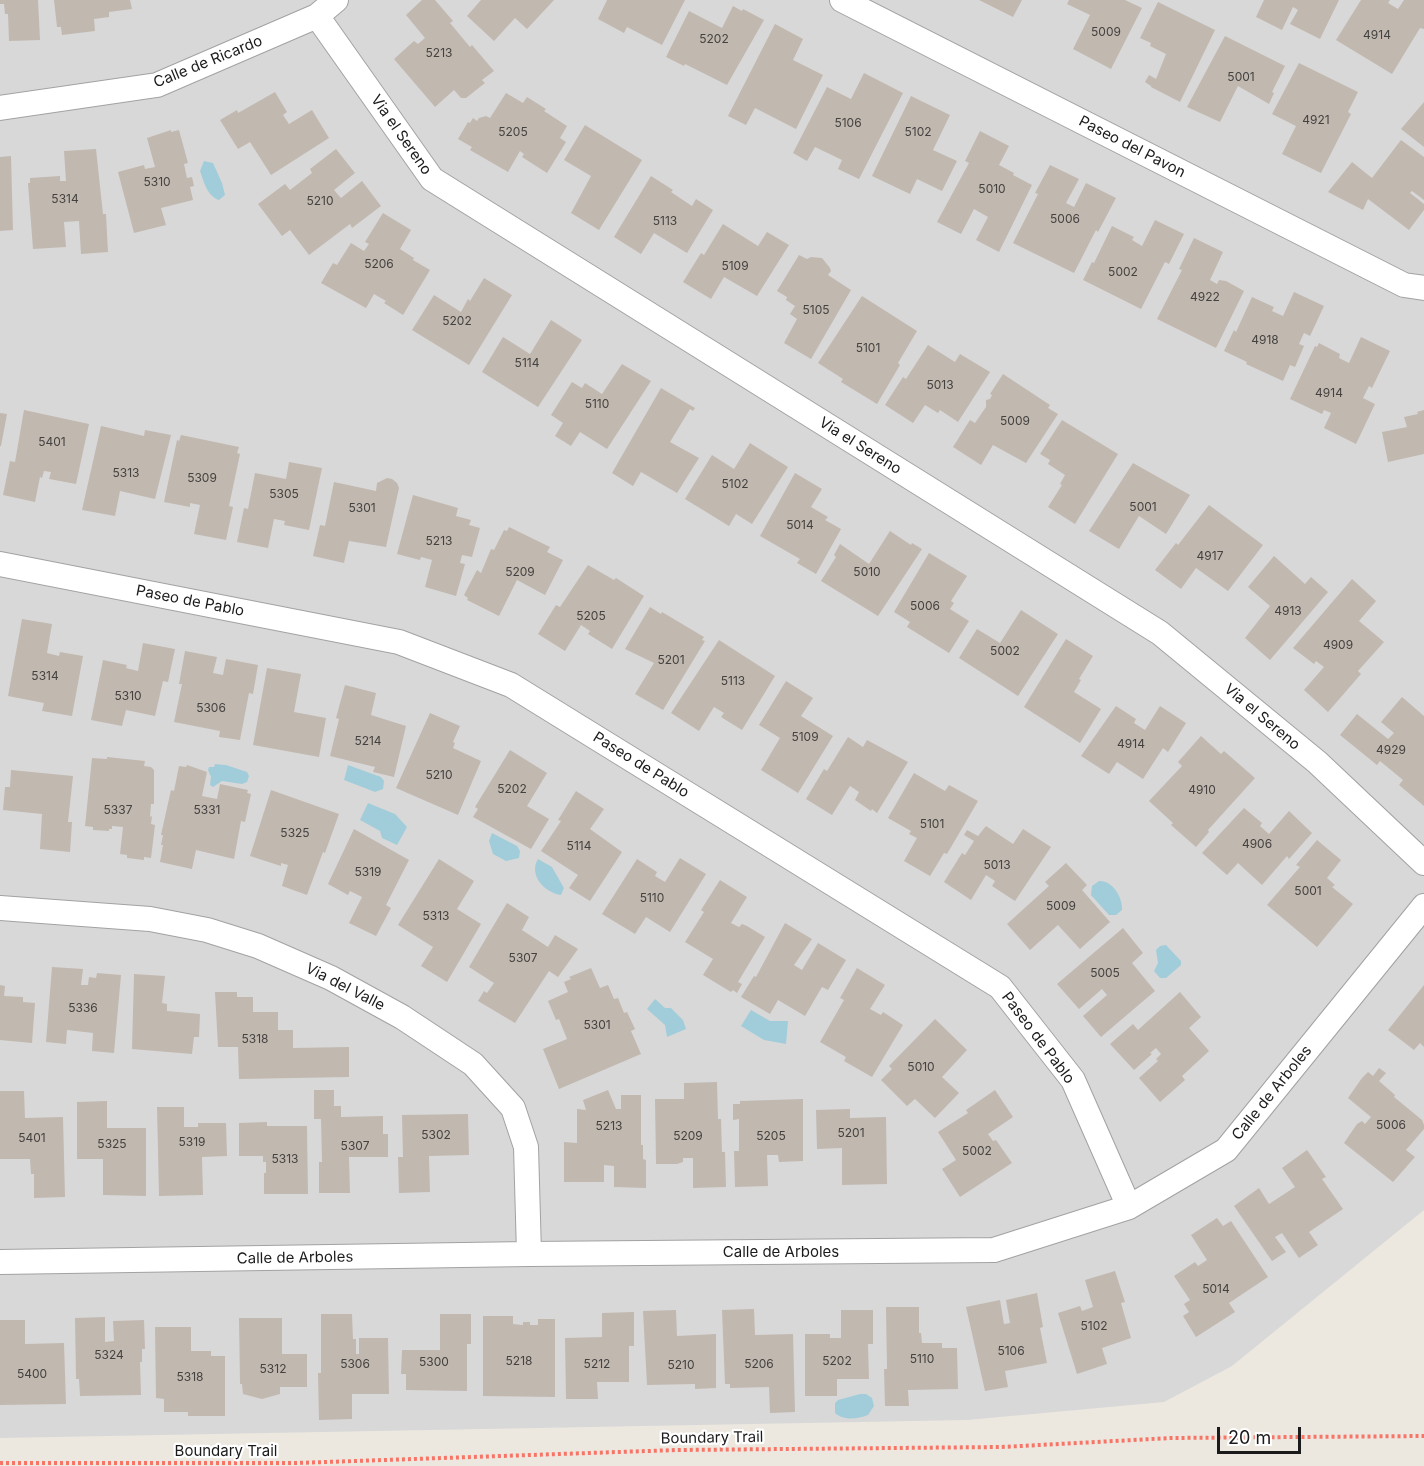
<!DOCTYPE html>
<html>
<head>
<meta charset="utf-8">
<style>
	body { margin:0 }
	#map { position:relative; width:1424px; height:1466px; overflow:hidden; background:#ece8e0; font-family:Inter,sans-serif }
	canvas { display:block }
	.scale { position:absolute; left:1217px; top:1427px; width:84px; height:27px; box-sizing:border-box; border:3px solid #1b1b1b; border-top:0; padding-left:8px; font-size:18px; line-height:21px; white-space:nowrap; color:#1b1b1b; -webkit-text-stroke:4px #fff; paint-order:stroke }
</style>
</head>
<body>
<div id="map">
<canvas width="1424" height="1466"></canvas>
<div class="scale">20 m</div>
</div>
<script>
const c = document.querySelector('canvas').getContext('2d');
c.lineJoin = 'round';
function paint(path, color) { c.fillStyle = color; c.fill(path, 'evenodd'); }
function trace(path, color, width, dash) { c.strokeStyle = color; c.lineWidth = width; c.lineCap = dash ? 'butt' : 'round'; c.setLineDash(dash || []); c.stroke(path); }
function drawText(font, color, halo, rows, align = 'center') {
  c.font = font + ' Inter,sans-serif'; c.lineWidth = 4.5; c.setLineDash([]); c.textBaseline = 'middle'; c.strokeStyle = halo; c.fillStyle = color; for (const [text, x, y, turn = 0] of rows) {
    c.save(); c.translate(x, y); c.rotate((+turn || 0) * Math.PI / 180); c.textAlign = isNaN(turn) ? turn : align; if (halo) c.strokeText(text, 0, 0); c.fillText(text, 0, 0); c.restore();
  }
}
const residential = new Path2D(`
	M0 0H1424V1210L1232 1366 1164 1402 967 1420 0 1438Z`);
const water = new Path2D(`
	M204 161 213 163 222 183 225 195 219 200C207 196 204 182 200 171Z
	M215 764 226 765 247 772 249 776 247 782 242 784 222 781 213 787 210 785 211 777 208 770 209 767H214Z
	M348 765 381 777 384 781 383 789 375 792 344 780Z
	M368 803 395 814 407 827 397 845 382 838 380 831 360 820Z
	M492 833 517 846 520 851 519 858 506 861 493 854 489 841Z
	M538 859 552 867 564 888 561 895C545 893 528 875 538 859Z
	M1099 881C1112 880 1123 897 1122 910L1116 915H1109L1091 895 1092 886Z
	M1166 945 1181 961V965L1166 978H1160L1154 971 1158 963 1156 950 1160 946Z
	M655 999 665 1008H671L683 1020 686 1029 667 1037 665 1025 647 1009Z
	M751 1010 770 1021H788L786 1044 764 1040 741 1026Z
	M860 1394H866L872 1398 874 1406 868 1415C857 1419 844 1421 835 1413V1403L838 1400Z`);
const building = new Path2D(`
	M0 0H38L40 40 9 41 8 14H5L4 4H0Z
	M54 0H130L132 9 109 12V17L94 19 95 31 62 35 61 27H57Z
	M422 0H435L453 21 450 23 470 47 472 45 494 71 482 80 485 83 466 98H461L454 90 435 107 394 59 414 41 418 44 425 38 406 15Z
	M481 0H554L527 29 515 18 494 41 467 16Z
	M607 0H685L662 45 627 27 624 33 598 19Z
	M979 0H1022L1013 17Z
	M1069 0H1125L1142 8 1111 69 1073 49 1090 15 1067 4Z
	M1264 0H1339L1320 39 1290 24 1298 10 1293 7 1282 30 1256 17Z
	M1361 0H1390L1388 3 1398 9 1404 0H1424V29L1420 28 1392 74 1336 40Z
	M1158 2 1215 30 1180 102 1151 87V86L1145 82 1149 75 1156 79 1166 54 1150 46 1151 43 1140 38Z
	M733 6 742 11 743 9 764 20 727 85 685 64 684 66 666 57 689 11 722 28Z
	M775 24 803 39 793 60 823 75 796 129 755 108 746 125 728 116Z
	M1225 36 1285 66 1272 92 1274 93 1269 104 1238 86 1220 122 1187 107Z
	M1299 63 1358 92 1348 112 1351 114 1321 173 1282 154 1296 126 1272 114Z
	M864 73 903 93 859 179 838 169 842 160 815 147 807 161 793 153 827 87 851 99Z
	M275 92 287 112 283 115 289 124 312 110 329 138 271 175 250 142 238 149 220 120 237 110 238 113Z
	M506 93 523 103 527 97 546 109 544 111 567 126 560 138 566 142 547 173 522 157 524 154 520 151 508 172 470 150 472 147 458 139 468 122 470 123 473 118 477 121 479 118 486 116 490 118Z
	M911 96 950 115 933 150 957 161 942 191 917 179 910 194 872 176Z
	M1424 102V147L1401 129Z
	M585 125 642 160 599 230 571 213 591 176 564 160Z
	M171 130V132L179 130 188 163 184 164 187 178 192 177 194 186 190 187 193 200 161 208 166 225 134 233 118 172 144 165 145 169 155 167 147 138Z
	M980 131 1009 146 999 165 1014 173 1013 175 1032 185 999 252 976 240 988 217 974 209 961 234 937 222 969 163 965 161Z
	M1401 140 1424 157V200L1412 191 1410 193 1424 204V210L1409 230 1368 199 1363 210 1328 192 1352 162 1372 178Z
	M96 149 103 214H106L108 252 81 254 79 221 64 222 66 247 33 249 28 183H30V178L60 176V181H66L64 151Z
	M336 149 355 173 334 190 341 198 362 181 381 206 352 228 350 224 309 255 290 230 282 236 258 204 285 184 290 190 312 173 310 169Z
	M11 156 13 230 0 231V157Z
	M1050 165 1079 179 1066 203 1074 207 1086 183 1116 198 1098 232 1096 230 1074 273 1013 243 1038 194 1035 193Z
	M651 176 673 190 671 192 692 206 696 199 713 210 687 253 654 233 641 254 614 237Z
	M383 213 411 230 400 249 414 258 413 260 430 270 403 315 384 303 386 301 374 294 366 308 321 283 333 263 337 265 351 243 364 251 369 244 365 242Z
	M1155 220 1184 234 1169 264 1165 262 1141 309 1083 280 1092 262 1094 263 1112 226 1134 237 1132 240 1142 246Z
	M723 224 758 246 767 232 789 245 757 296 724 277 711 299 683 282 701 253 704 255Z
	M1194 238 1223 252 1210 280 1217 284 1219 280 1226 281 1244 291 1216 348 1157 319 1182 270 1179 269Z
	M799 255 807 259 811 257 822 258 830 268 831 271 828 275 851 290 811 359 784 343 797 319 790 314 795 306 786 300 787 297 777 291Z
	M484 278 512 295 469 365 412 330 434 295 461 312 468 299 470 301Z
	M1294 292 1324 306 1310 336 1304 333 1299 344 1304 346 1295 367 1290 365 1283 381 1246 364 1247 362 1224 351 1234 330 1236 332 1252 297 1274 307 1272 311 1283 316Z
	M862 296 917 331 898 363 900 365 877 404 841 382 843 379 818 363Z
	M551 320 582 340 538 407 482 372 503 337 530 354Z
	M1361 337 1390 351 1372 388 1369 386 1363 398 1375 404 1356 444 1324 428 1331 413 1324 410 1322 414 1290 399 1315 346 1317 347 1319 343 1340 354 1339 358 1349 363Z
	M928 345 955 362 960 354 990 372 958 422 940 410 938 413 925 405 913 423 885 405 903 377 906 379Z
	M622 364 651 381 607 449 580 432 571 446 555 436 563 423 551 415 572 382 582 388 585 383 602 394Z
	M1003 374 1050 405 1048 408 1058 414 1026 463 993 445 981 465 953 447 970 420 975 423 986 407V400L990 399 992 395 990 394Z
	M661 388 695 408 693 411 690 409 670 442 699 458 677 493 641 472 633 486 612 473Z
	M24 410 89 424 76 484 49 479 51 472 44 471 42 478 40 477 35 502 3 495 10 461 15 462Z
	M1424 410V454L1388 462 1382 432 1407 427 1404 417 1418 414 1417 412Z
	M0 413 7 414 1 446H0Z
	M1062 420 1118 454 1075 524 1048 507 1062 485 1060 484 1065 475 1048 464 1050 460 1040 454Z
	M101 426 144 436 145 430 171 435 155 499 120 491 115 516 82 510Z
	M181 435 239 447 237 453 240 454 229 506 233 507 226 540 194 534 200 505 190 503V507L164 502 177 440 179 441Z
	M750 443 788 467 752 524 736 514 729 526 685 499 712 455 734 469Z
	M289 462 322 468 309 530 284 525 285 521 274 519 268 548 237 542 244 508 248 509 255 473 286 479Z
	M1133 463 1190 495 1166 534 1139 516 1119 549 1089 531Z
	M795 473 822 489 811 507 828 517 825 520 841 529 816 574 797 563 800 559 760 536Z
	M387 478 392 479 397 483 399 488 386 547 349 541 344 563 313 556 320 525 325 526 334 482 376 491 377 483Z
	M413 495 458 508 456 516 471 520 469 525 480 528 472 557 462 555 460 563 465 564 456 596 425 587 432 560 421 557 420 560 397 554Z
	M1209 505 1263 545 1228 591 1196 568 1181 589 1155 570 1176 543 1178 545Z
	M509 527 550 547 547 552 563 560 545 595 517 580 499 616 467 600 468 598 464 595 477 570 481 573 491 549 494 550 504 530 507 531Z
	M890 531 911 545 912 543 922 549 878 616 821 581 836 557 834 555 840 544 869 564Z
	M929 553 967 576 951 601 954 603 950 609 969 621 949 653 907 627 910 622 894 612Z
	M1274 556 1305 584 1311 577 1328 592 1270 660 1245 638 1270 606 1248 587Z
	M588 565 614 580 616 578 644 596 612 649 588 634 590 631 581 625 565 651 538 634 556 605 560 607Z
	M1352 579 1376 601 1359 621 1384 642 1358 671 1361 674 1328 712 1304 690 1324 667 1316 661 1314 664 1293 648Z
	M650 607 661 614 662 612 704 637 702 640 705 641 663 710 635 694 654 663 625 649Z
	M1021 610 1058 634 1018 696 959 658 977 629 1000 643Z
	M22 619 52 624 47 653 59 656 60 652 83 656 72 716 42 711 44 703 8 696Z
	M1066 639 1093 656 1079 679 1081 680 1074 692 1101 709 1080 743 1024 707Z
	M719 640 775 676 742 730 721 717 724 713 714 707 699 731 671 713Z
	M143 643 175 649 168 682 163 681 155 716 126 710 122 726 91 720 103 660 127 665 126 668 138 671Z
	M185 651 217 657 213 673 223 675 226 659 258 665 253 694 249 693 240 740 219 737 220 731 174 722 182 684H179Z
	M267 668 301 674 294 712 326 718 319 757 253 745Z
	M786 681 813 698 801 716 833 736 798 793 761 770 780 738 759 725Z
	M345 685 376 693 371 715 406 726 394 777 373 772 375 767 330 756 339 719 336 718Z
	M1402 697 1424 716V806L1399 785 1403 780 1380 761 1377 765 1340 735 1357 714 1388 739 1394 733 1381 722Z
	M1116 706 1136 719 1134 723 1145 730 1160 706 1186 723 1168 752 1163 748 1143 779 1117 762 1109 774 1081 756Z
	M430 713 460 726 453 742 455 743 453 748 481 761 458 815 396 788Z
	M1201 736 1221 754 1224 751 1255 778 1208 830 1209 832 1196 847 1171 825 1173 823 1149 801 1182 766 1178 762Z
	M848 737 863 747 867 740 908 762 877 813 872 809 871 811 855 800 859 792 850 786 832 815 806 799 824 769 827 771Z
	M510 750 547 773 527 806 549 819 531 849 473 817 478 809 475 807Z
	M107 757 145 761 144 766 151 767 154 770V804H151L150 817 152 816 151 824 155 825 151 858 144 857V860L127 858V855L120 854 123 827 112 826V829H109V831L93 830V827L85 826 92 758 107 759Z
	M187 765 207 772 202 796 217 799 220 784 248 790 247 793 251 794 245 822 241 821 234 859 196 850 192 869 160 862 163 845H161L163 835H161L171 790 174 791 179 766 186 767Z
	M11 770 73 776 68 822H72L70 852 40 849 42 814 3 810 5 787H10Z
	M914 773 945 791 949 785 978 801 947 854 944 853 930 876 904 861 917 838 909 834 911 831 888 818Z
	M271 790 339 814 325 853 323 852 307 895 282 886 288 865 281 863V866L250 856Z
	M576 791 604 809 590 829 622 852 590 901 569 888 578 875 541 851 561 821 558 820Z
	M1244 808 1262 823 1260 826 1269 834 1289 811 1312 833 1289 859 1287 856 1262 885 1238 863 1227 875 1202 853Z
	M986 826 1013 844 1023 829 1051 847 1015 901 992 886 995 881 986 875 971 900 944 882 962 853 965 855 974 841 964 835 967 830 978 836Z
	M354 829 409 860 386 905 391 908 376 936 349 923 362 897 350 891 348 895 328 884Z
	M1317 840 1341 860 1327 878 1335 885 1332 887 1353 904 1317 947 1267 905 1300 867 1296 865Z
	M680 858 706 874 670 932 646 917 635 934 602 914 637 859 657 872 655 876 665 882Z
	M439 859 474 881 457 909 481 924 447 982 421 966 433 947 398 925Z
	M1066 863 1087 885 1082 890 1110 922 1080 949 1058 925 1030 950 1007 924 1049 886 1045 882Z
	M720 880 747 897 731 923 739 927 742 924 747 926 765 937 738 982 742 984 737 993 733 990 731 992 703 975 713 959 685 942 704 912 701 910Z
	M507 903 529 917 522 930 548 947 555 935 578 949 558 977 549 971 515 1023 478 1001 484 991 487 993 494 983 469 967Z
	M785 923 812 939 794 965 802 970 818 943 846 960 828 990 822 987 805 1016 778 1000 770 1014 741 997 754 976 756 977Z
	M1123 928 1143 953 1132 963 1155 991 1101 1037 1083 1016 1107 995 1102 989 1079 1009 1057 984Z
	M52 967 83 969 81 985H88L89 977 96 978 97 973 121 975 114 1053 92 1051 93 1033 67 1030 66 1044 46 1042Z
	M591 968 600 988 608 985 614 999 618 998 624 1013 627 1012 635 1029 631 1031 641 1054 559 1089 543 1049 567 1039 559 1019 556 1020 548 1001 568 992 564 982 571 979 569 977Z
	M857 968 885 985 870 1009 881 1015 883 1012 903 1025 872 1077 844 1061 846 1057 820 1042 844 1000 840 998Z
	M134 974 165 976 162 1003 167 1004V1011L200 1014 199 1037H194L192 1054 132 1049Z
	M0 985 5 986 4 996 23 997V1002L35 1003 32 1043 0 1040Z
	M1424 985V1047L1420 1043 1414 1050 1388 1030Z
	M215 992H237V997H253V1012H278V1030H293V1048L349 1047V1077L239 1079 238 1047H218Z
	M1180 992 1201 1017 1189 1028 1209 1051 1182 1076 1185 1080 1160 1102 1139 1078 1158 1061 1156 1059 1161 1054 1156 1048 1150 1053 1152 1054 1134 1070 1110 1044 1133 1024 1138 1030Z
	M935 1019 967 1050 942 1077 959 1093 935 1118 915 1099 907 1106 881 1080 892 1069 889 1066Z
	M1379 1068 1386 1073 1379 1081 1395 1095 1394 1097 1422 1120 1424 1125V1129L1406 1150 1415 1157 1393 1182 1344 1143 1357 1124 1362 1121 1365 1124 1371 1117 1348 1098 1362 1078 1368 1072 1373 1076Z
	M717 1082 718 1119H721L722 1152H725L726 1187 693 1188V1158H683V1162L677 1164H656L655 1099H684V1083Z
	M314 1090H334V1106H341V1117L383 1116V1134H388V1157H349L350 1193H319V1162H322L321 1119H314Z
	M608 1090 616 1109H621V1095H641V1145H643V1159L646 1160V1188L614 1187V1166L604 1165V1182H564V1142L577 1143V1109L586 1110 583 1100Z
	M995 1090 1013 1117 988 1134 993 1141 996 1140 1012 1163 960 1197 942 1169 956 1160 938 1132 968 1113 966 1110Z
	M0 1091H24L25 1118 63 1117 65 1197 34 1198V1174H31L30 1159H0Z
	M803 1099V1161L779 1162 778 1155H767L768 1186 735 1187 734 1151H739V1119L733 1120V1104H740V1101Z
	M107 1101V1128H146V1196L103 1195V1159H77V1102Z
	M157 1107H184V1127H198V1123H226L227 1156 202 1157 203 1195 159 1196Z
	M850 1109V1118L886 1117 887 1184 842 1185V1148L817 1149 816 1110Z
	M468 1114 469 1155 429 1156 430 1192 399 1193 398 1157H403L402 1115Z
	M267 1122V1126H307L308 1194H264V1173H266V1162H263V1156H239V1123Z
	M1307 1150 1326 1177 1322 1179 1343 1209 1309 1232 1318 1245 1299 1258 1282 1233 1275 1237 1286 1252 1272 1261 1234 1206 1259 1188 1269 1204 1295 1187 1282 1168Z
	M1217 1218 1223 1226 1231 1221 1268 1277 1229 1303 1235 1312 1196 1337 1183 1316 1189 1312 1184 1304 1190 1300 1174 1276 1195 1262 1198 1266 1207 1260 1191 1235Z
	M1115 1271 1125 1302 1121 1303 1131 1338 1102 1348 1107 1364 1077 1374 1058 1313 1080 1306 1082 1311 1093 1307 1085 1280Z
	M1037 1293 1043 1327 1040 1328 1047 1363 1005 1371 1008 1387 985 1391 966 1307 1000 1300 1004 1324 1010 1323 1006 1300Z
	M886 1307H919V1333H921L922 1343H942V1348H957L958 1389 908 1390 909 1406H885L884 1369H887Z
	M754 1309 755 1335 793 1334 795 1412 770 1413 769 1387 730 1388V1384H725L722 1310Z
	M676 1310 677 1336 716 1334V1388L695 1389V1384L647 1385 643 1311Z
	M841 1310H873V1344H868L869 1379H837V1396H805V1334H830V1338H841Z
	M634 1312V1346H629V1382H597L598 1399H566L565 1338 602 1337V1313Z
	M321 1314H352L353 1339H356V1354H359V1338H388L389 1394H352V1419L319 1420 318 1373H321Z
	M440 1314H471V1344H467V1391L406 1390V1374H401L402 1350H440Z
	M483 1316H513V1324L523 1325V1322H530V1325H538V1319H555V1397L483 1396Z
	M105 1317V1342L114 1341 113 1321 144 1320 145 1349H142V1362H140L141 1395 80 1396 79 1379H76L75 1318Z
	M239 1318H282V1354H307V1387H280V1394L262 1399 243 1394 242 1384H240Z
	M0 1320H25V1344L64 1343 66 1404 0 1405Z
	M155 1327H191V1351H211V1356H225V1416H188V1412H164V1399L156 1398Z`);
const path = new Path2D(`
	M0 1463H296L677 1450 1002 1447 1171 1438 1424 1436`);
const minor = new Path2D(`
	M842 0 1404 285 1424 288
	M317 16 432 179 1160 633 1317 762 1424 863
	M0 108 157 85 317 16 336 0
	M0 564 399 642 511 685 1000 987 1073 1080 1129 1207
	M0 908 150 919 207 930 258 946 331 978 402 1017 473 1064 513 1108 526 1147 529 1254
	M0 1262 529 1254 994 1250 1129 1207 1226 1150 1424 906`);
const numberNames = [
	["5009",1106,32],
	["4914",1377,35],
	["5202",714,39],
	["5213",439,53],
	["5001",1241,77],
	["4921",1316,120],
	["5106",848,123],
	["5205",513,132],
	["5102",918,132],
	["5310",157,182],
	["5010",992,189],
	["5314",65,199],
	["5210",320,201],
	["5006",1065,219],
	["5113",665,221],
	["5206",379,264],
	["5109",735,266],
	["5002",1123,272],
	["4922",1205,297],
	["5105",816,310],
	["5202",457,321],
	["4918",1265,340],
	["5101",868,348],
	["5114",527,363],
	["5013",940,385],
	["4914",1329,393],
	["5110",597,404],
	["5009",1015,421],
	["5401",52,442],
	["5313",126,473],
	["5309",202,478],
	["5102",735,484],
	["5305",284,494],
	["5001",1143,507],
	["5301",362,508],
	["5014",800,525],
	["5213",439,541],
	["4917",1210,556],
	["5209",520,572],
	["5010",867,572],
	["5006",925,606],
	["4913",1288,611],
	["5205",591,616],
	["4909",1338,645],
	["5002",1005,651],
	["5201",671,660],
	["5314",45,676],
	["5113",733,681],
	["5310",128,696],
	["5306",211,708],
	["5109",805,737],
	["5214",368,741],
	["4914",1131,744],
	["4929",1391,750],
	["5210",439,775],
	["5202",512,789],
	["4910",1202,790],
	["5337",118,810],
	["5331",207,810],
	["5101",932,824],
	["5325",295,833],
	["4906",1257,844],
	["5114",579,846],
	["5013",997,865],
	["5319",368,872],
	["5001",1308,891],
	["5110",652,898],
	["5009",1061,906],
	["5313",436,916],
	["5307",523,958],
	["5005",1105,973],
	["5336",83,1008],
	["5301",597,1025],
	["5318",255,1039],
	["5010",921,1067],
	["5006",1391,1125],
	["5213",609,1126],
	["5201",851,1133],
	["5302",436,1135],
	["5209",688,1136],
	["5205",771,1136],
	["5401",32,1138],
	["5319",192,1142],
	["5325",112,1144],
	["5307",355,1146],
	["5002",977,1151],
	["5313",285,1159],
	["5014",1216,1289],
	["5102",1094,1326],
	["5106",1011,1351],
	["5324",109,1355],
	["5110",922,1359],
	["5218",519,1361],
	["5202",837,1361],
	["5300",434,1362],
	["5306",355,1364],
	["5212",597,1364],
	["5206",759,1364],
	["5210",681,1365],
	["5312",273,1369],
	["5400",32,1374],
	["5318",190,1377]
];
const streetNames = [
	["Calle de Ricardo",208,62,-22],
	["Via el Sereno",401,135,55],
	["Paseo del Pavon",1132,147,27],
	["Via el Sereno",860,446,32],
	["Paseo de Pablo",190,601,11],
	["Via el Sereno",1262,717,40],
	["Paseo de Pablo",641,765,32],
	["Via del Valle",345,987,27],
	["Paseo de Pablo",1038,1038,53],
	["Calle de Arboles",1272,1093,-51],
	["Calle de Arboles",781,1252],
	["Calle de Arboles",295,1258,-1],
	["Boundary Trail",712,1438,-1],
	["Boundary Trail",226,1451]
];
paint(residential, '#d9d8d8');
paint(water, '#a1cdda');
paint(building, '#c1b8b0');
trace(minor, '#a2a2a2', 26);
trace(path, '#f77567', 4, [3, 3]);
trace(minor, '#fff', 24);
drawText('12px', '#444240', null, numberNames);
drawText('15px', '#1b1b1b', '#fff', streetNames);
</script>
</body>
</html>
